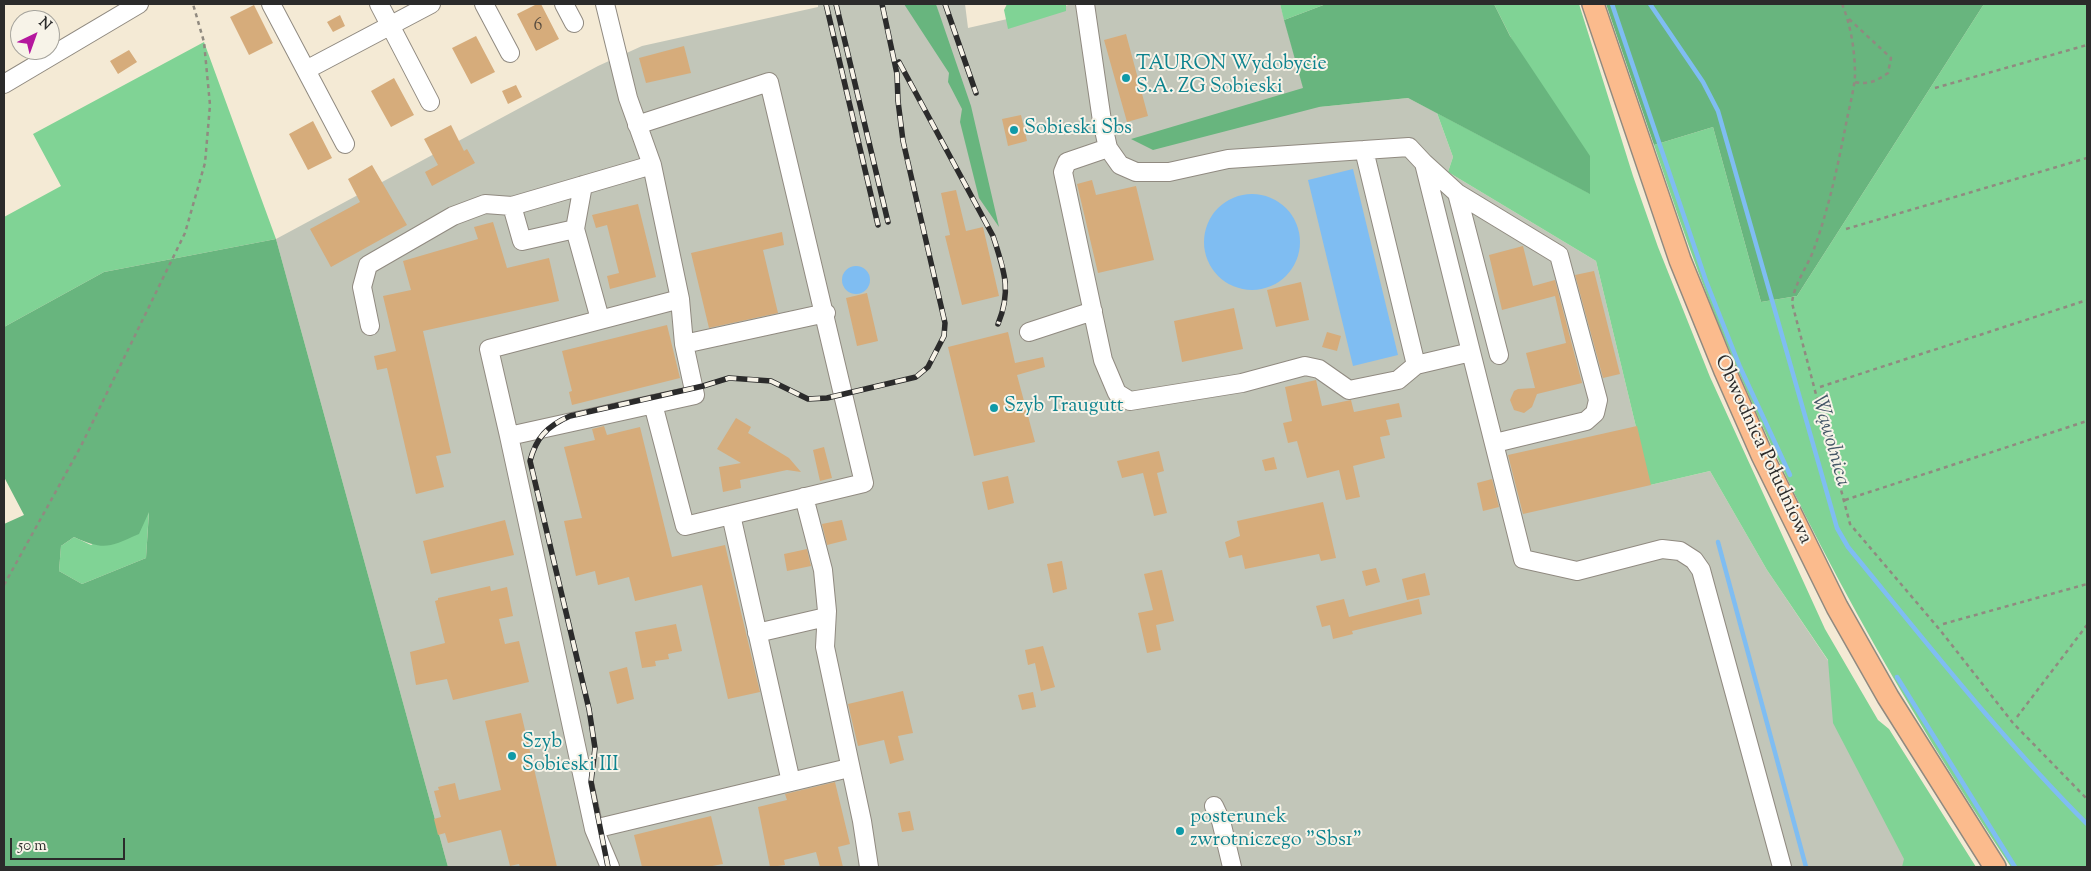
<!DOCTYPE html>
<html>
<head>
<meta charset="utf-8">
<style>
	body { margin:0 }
	#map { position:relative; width:2091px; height:871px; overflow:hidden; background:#f4ead5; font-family:"Sorts Mill Goudy",serif }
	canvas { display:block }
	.frame { position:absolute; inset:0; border:5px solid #2b2b2b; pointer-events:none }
	.north { position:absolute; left:10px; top:10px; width:50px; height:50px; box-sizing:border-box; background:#f7f3e8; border:1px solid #a5a39c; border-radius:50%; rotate:42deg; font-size:14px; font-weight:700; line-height:20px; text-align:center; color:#2b2b2b }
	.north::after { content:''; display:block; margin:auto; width:18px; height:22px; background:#b5179e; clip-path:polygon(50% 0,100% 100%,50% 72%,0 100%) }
	.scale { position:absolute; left:10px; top:838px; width:115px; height:22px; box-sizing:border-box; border:2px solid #2b2b2b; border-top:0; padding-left:6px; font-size:15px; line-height:18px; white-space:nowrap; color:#2b2b2b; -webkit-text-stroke:4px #f7f3e8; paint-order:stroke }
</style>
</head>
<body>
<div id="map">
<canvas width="2091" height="871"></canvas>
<div class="frame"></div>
<div class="north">N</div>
<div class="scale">50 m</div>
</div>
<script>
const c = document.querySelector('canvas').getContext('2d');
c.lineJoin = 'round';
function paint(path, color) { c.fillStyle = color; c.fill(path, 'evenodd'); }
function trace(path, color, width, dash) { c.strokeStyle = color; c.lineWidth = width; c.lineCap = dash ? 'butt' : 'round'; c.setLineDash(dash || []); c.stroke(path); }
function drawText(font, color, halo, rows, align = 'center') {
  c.font = font + ' "Sorts Mill Goudy",serif'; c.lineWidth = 4; c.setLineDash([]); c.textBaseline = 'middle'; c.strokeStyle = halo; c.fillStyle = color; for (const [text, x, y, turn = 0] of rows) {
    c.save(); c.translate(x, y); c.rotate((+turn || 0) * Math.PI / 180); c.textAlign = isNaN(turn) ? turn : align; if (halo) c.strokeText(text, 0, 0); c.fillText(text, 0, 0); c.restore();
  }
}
const industrial = new Path2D(`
	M818 4H904L945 35 936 4H965L968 28 1073 4H1280L1305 93 1319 107 1408 98 1437 113 1453 157 1448 172 1596 261 1650 485 1710 471 1767 570 1893 757 1958 867H448L276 239 598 66 642 46 818 7Z`);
const green = new Path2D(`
	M1007 4H1066V11L1008 29 1004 10Z
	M1280 4H1326L1284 20Z
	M1494 4H1579L1633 176 1658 247 1710 377 1825 629 1878 720 1889 729 1976 867H1902L1904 859 1833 723 1828 660 1767 570 1710 471 1650 485 1596 261 1448 172 1453 157 1437 113 1589 193Z
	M1984 4H2087V867H2011C1903 704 1803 528 1728 347 1700 281 1677 213 1654 145L1713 127 1761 302 1797 296Z
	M204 42 276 239 104 272 4 327V217L61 186 33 134Z
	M149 510 146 558 82 584 59 571 61 546 74 537 91 545Z`);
const forest = new Path2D(`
	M904 4H936L971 106 999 227 979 198 960 122 962 109 948 82 949 73Z
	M1326 4H1494L1510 36 1590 156V194L1408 98 1319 107 1153 150 1131 139 1303 88 1284 20Z
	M1606 4H1984L1797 296 1761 302 1713 127 1654 145Z
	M276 239 448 867H4V524L24 515 4 477V327L104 272ZM149 512 146 558 82 584 59 571 61 546 74 537C105 551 109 547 139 534Z`);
const water = new Path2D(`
	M1353 169 1398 355 1353 366 1308 180Z
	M1204 242a48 48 0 1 1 96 0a48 48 0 1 1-96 0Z
	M842 280a14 14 0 1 1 28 0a14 14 0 1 1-28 0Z`);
const stream = new Path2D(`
	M1612 4 1706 281 1740 367 1790 475
	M1650 4 1703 82 1718 111 1837 528 1848 547C1926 642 2001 738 2087 824
	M1718 542 1806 867
	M1897 677 2015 867`);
const building = new Path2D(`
	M537 4H541L559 39 536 51 517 14Z
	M254 5 273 43 249 55 230 17Z
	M340 15 345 26 333 32 327 22Z
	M1126 34 1148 116 1127 122 1104 40Z
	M476 36 495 72 471 84 452 48Z
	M684 46 691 73 646 83 639 58Z
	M129 50 137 62 118 74 110 61Z
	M394 78 414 115 391 127 371 91Z
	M516 85 522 97 508 104 502 91Z
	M1021 115 1027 141 1008 146 1002 119Z
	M313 121 332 158 308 170 289 134Z
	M451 125 464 151 467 149 475 163 432 186 425 172 438 165 424 139Z
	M372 165 407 225 331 267 310 229 360 202 348 179Z
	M1092 180 1096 195 1136 186 1154 260 1098 273 1077 184Z
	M956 190 966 231 983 227 999 296 962 305 945 236 950 235 941 193Z
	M638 204 656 277 610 289 607 276 619 273 607 225 596 228 592 215Z
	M493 222 507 268 549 258 559 301 423 331 451 453 436 456 444 487 416 494 387 368 377 370 374 356 396 351 383 296 411 290 403 261 478 239 474 227Z
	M782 232 784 245 763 250 778 313 709 328 691 253Z
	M1523 246 1533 286 1555 280 1582 383 1537 394 1532 407 1524 413 1514 410 1510 400 1514 391 1518 389 1535 388 1526 353 1566 343 1555 296 1502 310 1489 255Z
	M1594 271 1620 374 1603 378 1575 275Z
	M1301 282 1309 320 1276 327 1267 290Z
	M867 293 878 341 857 346 846 298Z
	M1234 308 1243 349 1182 362 1174 321Z
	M667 325 680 378 572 405 569 392 572 391 562 351Z
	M1008 332 1015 363 1043 357 1045 367 1017 375 1035 442 974 456 948 347Z
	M1327 332 1341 336 1337 351 1322 347Z
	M1316 380 1322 406 1351 400 1354 412 1399 403 1402 417 1386 420 1390 435 1380 437 1385 458 1353 466 1360 497 1346 500 1339 470 1307 478 1297 441 1288 443 1283 423 1292 421 1285 387Z
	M736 418 751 427 748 433 789 458 801 472 787 470 740 480 741 488 723 492 719 467 741 463 717 449Z
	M604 426 607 435 640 427 672 557 725 545 760 692 728 699 702 585 635 601 629 577 598 585 595 571 576 576 564 521 582 518 564 447 595 440 592 429Z
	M1637 426 1651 485 1523 514 1508 455Z
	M824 447 832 478 820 481 813 450Z
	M1159 451 1164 471 1157 473 1167 513 1154 516 1143 473 1122 478 1117 461Z
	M1274 457 1277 469 1265 471 1262 460Z
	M1008 476 1014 503 988 510 982 482Z
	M1492 479 1499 507 1483 511 1477 483Z
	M1323 502 1336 558 1321 561 1319 554 1245 569 1242 555 1229 558 1225 542 1240 536 1237 521Z
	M505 520 514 555 431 574 423 541Z
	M842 520 847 540 827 545 822 524Z
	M807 549 811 566 787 571 784 554Z
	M1062 561 1067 589 1053 593 1047 564Z
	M1376 568 1380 582 1366 586 1362 571Z
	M1162 570 1174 621 1156 625 1161 650 1147 653 1138 613 1153 610 1144 574Z
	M1425 573 1430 595 1407 600 1402 579Z
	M490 586 491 591 507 587 513 616 499 619 505 644 519 641 529 682 453 700 447 679 416 685 410 652 445 643 435 601 438 600V598Z
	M1344 599 1349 617 1419 599 1422 614 1352 631 1353 634 1333 639 1330 625 1322 627 1316 606Z
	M676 624 682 651 668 654 669 659 655 661 656 666 642 668 635 632Z
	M1043 646 1055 687 1041 691 1035 663 1028 665 1025 650Z
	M627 667 634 699 617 704 609 672Z
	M903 691 913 733 898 736 904 760 890 764 884 740 858 746 848 704Z
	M1033 692 1036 707 1022 710 1018 695Z
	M521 713 557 867H520L519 864 510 866 501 830 448 843 445 833 438 835 434 819 441 817 434 791 439 790 438 787 455 783 459 800 501 790 485 721Z
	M835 782 850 844 838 847 843 867H820L816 852 784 860 785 865 770 867 758 807 787 800 785 794Z
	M910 811 914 830 902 832 898 813Z
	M711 816 723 864 707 867H642L634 835Z`);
const path = new Path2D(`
	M1842 4C1851 25 1855 52 1855 75 1854 91 1849 108 1846 124 1838 165 1829 207 1815 246 1809 265 1794 283 1792 303L1850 524 1940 630 2013 723 2087 799
	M1849 19 1891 58 1888 73C1877 81 1868 85 1854 82
	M1935 88 2087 45
	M1846 229 2087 158
	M1820 387 2087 300
	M1845 500 2087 421
	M4 585 81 446 185 233 205 163 210 105 204 42 193 4
	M1943 624 2087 584
	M2017 717 2087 625`);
const minor = new Path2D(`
	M271 4 345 144
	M379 4 430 102
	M484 4 510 53
	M564 4 574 23
	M605 4 628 98 652 165 680 299 684 344 695 395 509 436 489 349 680 299
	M1085 4 1102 121 1108 148 1120 165 1136 172H1169L1228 159 1364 150 1416 365
	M306 70 431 4
	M4 84 139 4
	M637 125 769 82 864 483 731 515 791 782
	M1108 148 1067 162 1063 172 1103 360 1117 393 1130 401 1242 383 1305 366 1319 369 1349 390 1398 380 1416 365 1471 352 1424 163 1409 147 1364 150
	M1424 163 1457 193 1499 355
	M583 185 575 229 600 319
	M1457 193 1559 255 1598 400 1595 413 1586 421 1495 443
	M512 206 522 241 575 229
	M370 326 362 287 368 265 453 216 485 204 512 206 652 165
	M1029 332 1093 311
	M684 344 826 313
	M1471 352 1523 559 1577 571 1662 549 1680 551 1694 560 1701 570 1782 867
	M653 404 685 526 731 515
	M509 436 594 829 849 768
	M804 497 823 570 827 611 825 647 862 821 869 867
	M757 633 826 617
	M1214 806 1221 821 1232 867
	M594 829 610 867`);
const major = new Path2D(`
	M1593 4 1680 260 1725 371 1762 455 1837 607 1888 697 1995 867`);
const rail = new Path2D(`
	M826 4 878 225
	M836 4 888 222
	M945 4 976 93
	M899 62 993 236C1004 270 1012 290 998 324
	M608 867 591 782 595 748 589 709 530 461C536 438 547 426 570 416L703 386 729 378 771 381 808 399 827 398 916 377 928 367 944 336 945 323 903 141 898 101 897 74 882 4`);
const markers = [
	[1126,78,5,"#0f9aa8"],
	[1014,130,5,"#0f9aa8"],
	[994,408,5,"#0f9aa8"],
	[512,756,5,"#0f9aa8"],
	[1180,831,5,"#0f9aa8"]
];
const numberNames = [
	["6",538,27]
];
const cultureNames = [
	["TAURON Wydobycie",1136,66],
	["S.A. ZG Sobieski",1136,89],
	["Sobieski Sbs",1024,130],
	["Szyb Traugutt",1004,408],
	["Szyb",522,744],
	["Sobieski III",522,767],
	["posterunek",1190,819],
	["zwrotniczego \"Sbs1\"",1190,842]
];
const streetNames = [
	["Obwodnica Południowa",1762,450,65]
];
const waterNames = [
	["Wąwolnica",1829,441,74]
];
paint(industrial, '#c2c6b9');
paint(green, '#80d395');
paint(forest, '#68b57e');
paint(water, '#7fbdf2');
trace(stream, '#7fbdf2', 4.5);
paint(building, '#d6ac7b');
trace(minor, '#908a80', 20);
trace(major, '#908a80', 24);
trace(path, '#908a80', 2.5, [4, 4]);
trace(minor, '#fff', 18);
trace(major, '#fbbb8d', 21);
trace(rail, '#2b2b2b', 5.5);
trace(rail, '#f7f3e8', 4, [11]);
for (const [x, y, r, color] of markers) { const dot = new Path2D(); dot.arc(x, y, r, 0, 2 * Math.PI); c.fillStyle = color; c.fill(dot); trace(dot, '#f7f3e8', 2); }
drawText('18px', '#564b3f', null, numberNames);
drawText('20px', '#0d838f', '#f7f3e8', cultureNames, 'left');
drawText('20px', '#2b2b2b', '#f7f3e8', streetNames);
drawText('italic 21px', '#445767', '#f7f3e8', waterNames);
</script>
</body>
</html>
